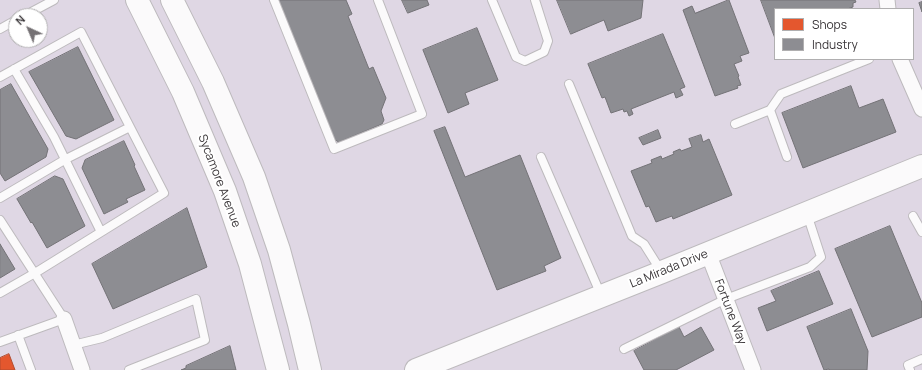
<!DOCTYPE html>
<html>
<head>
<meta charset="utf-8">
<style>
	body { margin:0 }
	#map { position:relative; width:922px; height:370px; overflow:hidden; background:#e3dfe3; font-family:Manrope,sans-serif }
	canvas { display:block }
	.legend { position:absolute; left:774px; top:8px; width:140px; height:52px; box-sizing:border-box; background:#fff; border:1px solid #b0afb0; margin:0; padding:5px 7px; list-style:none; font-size:12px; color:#3a3639 }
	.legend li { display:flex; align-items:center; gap:8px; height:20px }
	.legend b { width:20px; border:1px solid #b0afb0 }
	.north { position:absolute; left:8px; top:8px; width:40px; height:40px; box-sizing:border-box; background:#fff; border:1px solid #b0afb0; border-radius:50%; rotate:316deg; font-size:11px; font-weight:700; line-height:16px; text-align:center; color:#3a3639 }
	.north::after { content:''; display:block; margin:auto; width:14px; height:18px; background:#757174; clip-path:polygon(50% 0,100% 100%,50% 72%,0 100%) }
</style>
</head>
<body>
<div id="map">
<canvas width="922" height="370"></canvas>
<ul class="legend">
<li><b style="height:11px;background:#e4572e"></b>Shops</li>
<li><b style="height:11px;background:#8d8d92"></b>Industry</li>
</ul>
<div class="north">N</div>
</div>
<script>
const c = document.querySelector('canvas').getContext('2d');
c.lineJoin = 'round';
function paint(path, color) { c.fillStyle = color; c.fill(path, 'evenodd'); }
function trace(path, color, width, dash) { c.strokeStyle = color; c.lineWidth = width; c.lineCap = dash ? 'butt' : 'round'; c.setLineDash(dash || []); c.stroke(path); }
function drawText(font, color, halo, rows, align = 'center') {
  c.font = font + ' Manrope,sans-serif'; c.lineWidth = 4; c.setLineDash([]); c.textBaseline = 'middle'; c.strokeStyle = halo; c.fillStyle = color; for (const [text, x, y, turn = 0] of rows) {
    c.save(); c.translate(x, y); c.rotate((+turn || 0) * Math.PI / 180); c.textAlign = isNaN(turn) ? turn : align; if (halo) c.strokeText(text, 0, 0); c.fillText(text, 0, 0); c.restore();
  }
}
const industrial = new Path2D(`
	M0 0H922V370H0ZM775 9H913V59H775ZM16 16H40V40H16Z`);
const shops = new Path2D(`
	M9 354 15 370H0V358Z`);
const industry = new Path2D(`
	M278 0H346L352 14 348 16 369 69 373 67 386 98 381 111 384 120 382 124 339 142 335 140Z
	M402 0H427L429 5 408 13Z
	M557 0H643L641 18 608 31 604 20 571 34Z
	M729 0 749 53 740 56 742 61 734 64 739 76 738 77 741 85 737 86 738 88 715 96 683 10 692 6 695 13Z
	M761 0H855L856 2 853 3V7L847 9H775V38Z
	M922 2V12L919 3Z
	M477 28 498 80 465 93 469 104 448 113 423 50Z
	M663 34 685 87 680 89 683 95 676 98 674 92 631 109 633 114 629 116 627 111 624 112 623 109 611 113 605 97 602 98 588 64Z
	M78 47 114 120 76 139 66 136 29 72Z
	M11 84 48 149 46 157 5 181 0 173V90Z
	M851 86 859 108 883 99 896 132 803 168 782 113Z
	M445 127 465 177 520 155 561 258 544 266 546 271 497 290 434 131Z
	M658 130 661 138 643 145 639 138Z
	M701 135 703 142 709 139 732 195 673 219 672 216 656 222 649 206 646 207 631 171 652 163 651 160 661 156 662 159 674 154 673 152 680 149 681 151 692 147 689 139Z
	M124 141 135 165 134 166 145 190 126 199 128 202 104 214 82 168 85 160Z
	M55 176 63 179 85 226 47 248 32 222 31 223 17 199Z
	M187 208 207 267 113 309 92 264Z
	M890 226 922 303V317L872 337 835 249Z
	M0 244 15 269 0 278Z
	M819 271 833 304 767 331 758 308 776 301 771 291Z
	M851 309 868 351 867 370H829V369L824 370 807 327Z
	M679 327 684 337 701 327 714 350 676 370H644L634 351Z
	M230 346 236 370H181L186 368V366Z`);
const lane = new Path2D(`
	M274 0 334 149 422 114 378 0
	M492 0 516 57 525 61 544 52 548 41 535 0
	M24 16 54 0
	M0 29 16 20
	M14 69 54 137 101 232
	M0 77 81 32 164 193 35 273 0 293
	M569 84 632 236 644 244 661 271
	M735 124 770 110
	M541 157 601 295
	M787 157 770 110 781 94 869 59
	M0 198 66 159 130 127
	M913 216 922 232
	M0 220 64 319 0 342
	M18 335 31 370
	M73 345 102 338 196 299 205 340 129 370
	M624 349 726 299 810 267 821 257 807 214
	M910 370 908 365 922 359`);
const street = new Path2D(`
	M887 0 888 9
	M900 59 922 109
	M708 253 753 370
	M64 319 82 370`);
const secondary = new Path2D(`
	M137 0 183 92 225 191 250 264 278 370
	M172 0 213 82 254 177 279 250 299 324 310 370
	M416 370 662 272 922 166`);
const streetNames = [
	["Sycamore Avenue",219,181,69],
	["La Mirada Drive",669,269,-22],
	["Fortune Way",730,312,69]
];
paint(industrial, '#dfd7e4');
paint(shops, '#e4572e');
trace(shops, '#b14d31', 1);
paint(industry, '#8d8d92');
trace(industry, '#747377', 1);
trace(lane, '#bdbabd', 10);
trace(street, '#bdbabd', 17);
trace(secondary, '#bdbabd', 24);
trace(lane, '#fbfafb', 8);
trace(street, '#fbfafb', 15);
trace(secondary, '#fbfafb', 22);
drawText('12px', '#3a3639', '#fff', streetNames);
</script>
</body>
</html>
